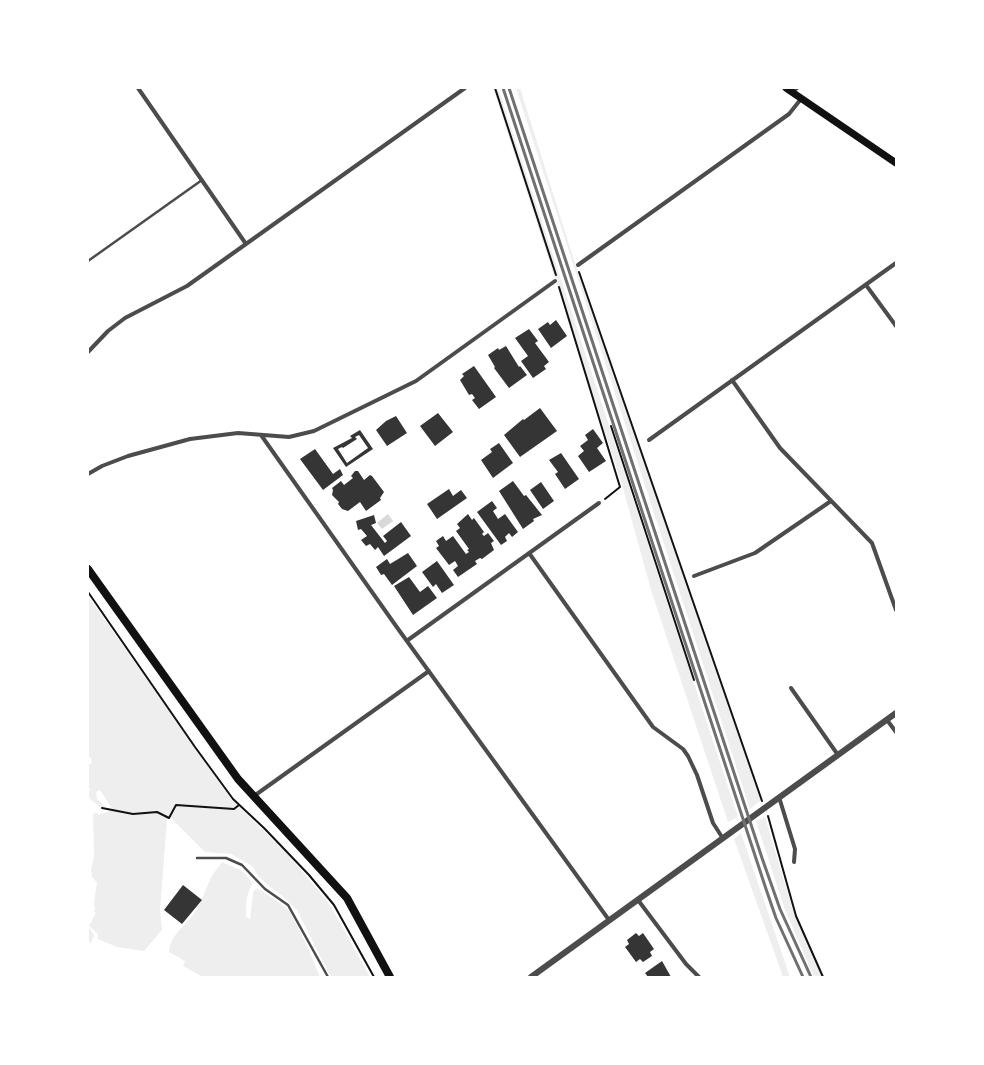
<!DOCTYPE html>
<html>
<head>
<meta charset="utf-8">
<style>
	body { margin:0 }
	#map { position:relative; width:984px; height:1065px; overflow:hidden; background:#fff; font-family:"DejaVu Sans",sans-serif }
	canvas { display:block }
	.frame { position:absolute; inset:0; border:89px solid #fff; pointer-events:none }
</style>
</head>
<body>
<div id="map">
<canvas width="984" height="1065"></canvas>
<div class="frame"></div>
</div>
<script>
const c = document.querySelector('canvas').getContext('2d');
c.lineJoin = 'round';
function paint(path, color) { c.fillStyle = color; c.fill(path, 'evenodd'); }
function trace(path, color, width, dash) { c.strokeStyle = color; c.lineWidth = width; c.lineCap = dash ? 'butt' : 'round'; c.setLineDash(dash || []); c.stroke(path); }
const green = new Path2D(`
	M493 88H498L738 817 728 822 651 590 623 488Z
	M516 88H520L578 273 759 791 761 800 750 809Z
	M88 596 231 799 290 857 329 903 370 977H332L328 972 297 910 280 894 269 886 259 877 252 866 231 854 205 852 171 818 167 820 160 910 162 930 144 951 117 947 98 939V934L89 926 96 913 93 912 95 910C93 900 96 892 97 883L92 877 91 870 94 856 93 814 95 813H98V815L113 810 100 790 96 792 97 799 106 807 100 808C95 800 88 802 88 791L91 790 88 787V765L92 763 91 758 88 757Z
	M765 817 794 914 822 977H814L784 907 756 821Z
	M741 833 790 977H783L734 839Z
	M222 862 242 871 253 883C246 896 246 901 246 916L250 920 253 892 257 888 277 901 290 912 308 948 320 977H203L183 966 185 961 169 952C170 936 183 928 192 916 201 905 204 893 210 880 212 874 218 868 222 862Z
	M88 926 94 935 91 943 88 942Z`);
const water = new Path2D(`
	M388 514 393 521 382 529 377 523Z`);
const building = new Path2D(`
	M556 320 567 336 551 348 538 329 548 322 550 325Z
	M529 329 538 341 535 343 549 362 544 366 546 369 533 378 521 361 528 356 515 338Z
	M506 346 519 367 520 366 527 375 509 388 494 368 495 367 488 355 498 348 499 350Z
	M474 366 496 397 479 409 472 400 475 398 472 394 469 395 460 380 464 376 462 374Z
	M540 408 557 431 520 457 504 435 523 419 524 420Z
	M438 413 453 432 435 446 420 426Z
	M396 416 407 433 387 446 376 430 386 421Z
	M593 429 603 443 597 448 606 461 589 472 578 456 584 451 580 446 588 440 585 435Z
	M360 430 373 449 346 467 333 448 352 438 350 436ZM359 435 368 448 347 463 338 449 342 447 343 448 357 439 355 437Z
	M499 443 513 463 493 478 481 460 492 452 490 449Z
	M315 449 333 474 340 469 343 475 323 490 300 459Z
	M561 453 579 479 565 489 555 474 558 472 549 460Z
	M355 471H358L364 480 370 475 372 476 384 492 380 498 381 500 366 511 360 502 348 511 342 509 338 504 339 502 332 495 333 490 332 488 341 481 344 485 353 478 351 476Z
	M513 481 524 496 526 495 542 515 533 519 534 521 523 529 499 491Z
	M541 482 554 501 543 509 530 490Z
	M449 489 453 496 461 490 467 498 437 519 427 504Z
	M492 501 497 508 493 511 498 519 505 514 518 532 512 537 509 533 505 537 507 541 501 545 477 512Z
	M468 514 472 520 474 518 484 532 482 534 484 536 488 533 494 541 491 543 494 550 482 559 480 558 475 561 477 564 458 577 453 570 458 566 455 561 449 565 436 548 439 546 436 541 443 536 446 541 453 536 466 554 469 552 467 550 469 549 456 531 460 528 457 524Z
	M374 515 376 523 371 525 385 543 387 541 383 536 401 522 411 536 384 556 378 547 375 550 370 544 366 546 361 540 367 536 361 529 358 530 356 521Z
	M408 553 417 566 392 585 384 574 381 575 376 567 387 559 390 564Z
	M437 561 454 585 442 593 436 584 433 587 422 572Z
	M409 577 420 592 428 586 437 598 413 615 394 586Z
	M183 885 202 900 182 924 164 910Z
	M636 933 639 936 643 933 654 949 650 952 652 956 643 962 640 959 636 962 625 947 629 944 627 940Z
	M662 961 671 977H648L645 973Z`);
const path = new Path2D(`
	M495 88 556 275
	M579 272 762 801
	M559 287 620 487 605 499
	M611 426 694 680
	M88 592 195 747 233 799 264 828 309 875 334 905 374 977
	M102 808 133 814 157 812 169 818 176 805 234 809 239 805
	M768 816 796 916 823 977`);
const service = new Path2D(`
	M88 261 202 180
	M197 858H226L242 865 265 889 288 905 328 977`);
const minor = new Path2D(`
	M138 88 246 244
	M791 92 797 88
	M578 265 789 114 801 99
	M866 285 896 326
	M88 352 108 331 125 318 187 286 465 88
	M732 380 780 448 872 543 896 610
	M261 435 396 626 609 920
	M649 440 896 263
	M88 474 102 466 128 456 190 439 238 433 289 437 314 431 416 381 555 281
	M529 553 653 727 683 749 688 756 697 775 713 823 722 837
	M694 576 755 553 831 501
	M408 640 599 503
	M791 688 838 755
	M887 720 896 732
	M254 796 429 671
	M779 797 795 849 794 862
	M638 900 686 964 699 977`);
const tertiary = new Path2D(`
	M531 977 896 713`);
const secondary = new Path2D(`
	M786 88 896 163`);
const primary = new Path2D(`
	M88 569 238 779 347 898 390 977`);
const rail = new Path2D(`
	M503 88 766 889 776 918 803 977
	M509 88 762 858 780 909 811 977`);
paint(green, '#eee');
paint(water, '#d9d9d9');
paint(building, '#353535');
trace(path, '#111', 2);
trace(service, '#4c4c4c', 2.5);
trace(minor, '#4c4c4c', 4);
trace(tertiary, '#4c4c4c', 6);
trace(secondary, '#111', 7);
trace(primary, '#111', 8);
trace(rail, '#707070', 3);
</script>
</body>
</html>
